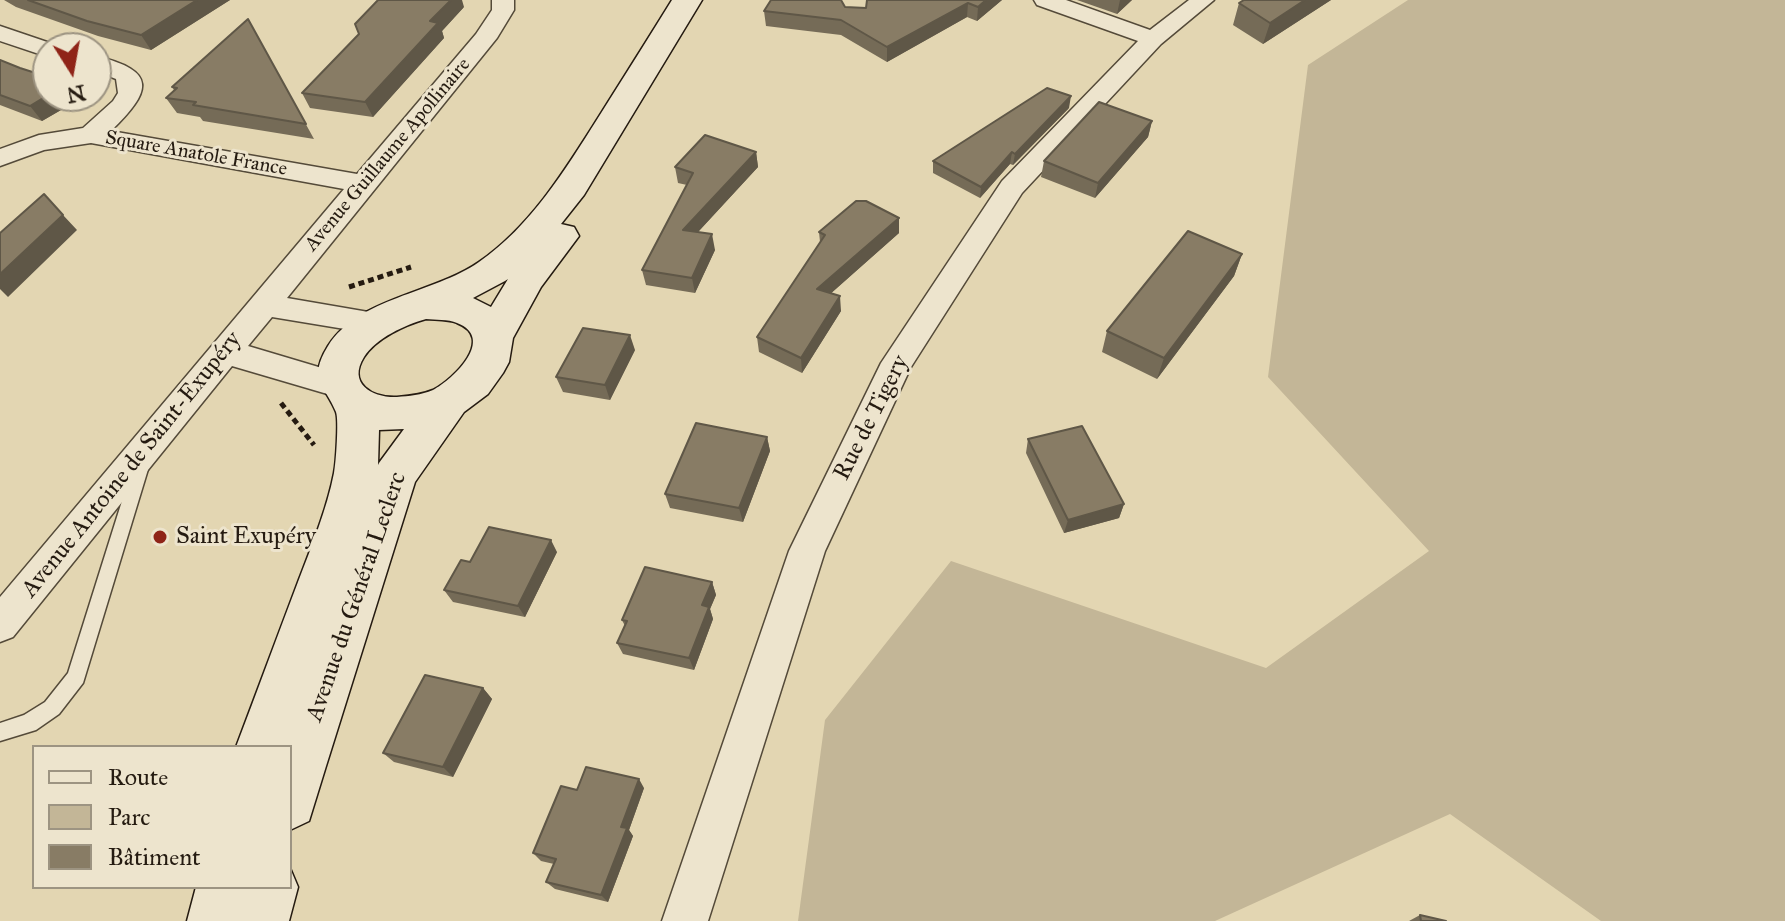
<!DOCTYPE html>
<html>
<head>
<meta charset="utf-8">
<style>
	body { margin:0 }
	#map { position:relative; width:1785px; height:921px; overflow:hidden; background:#e3d6b2; font-family:"IM FELL Great Primer",serif }
	canvas { display:block }
	.legend { position:absolute; left:32px; top:745px; width:260px; height:144px; box-sizing:border-box; background:#ede4cd; border:2px solid #9d9482; margin:0; padding:10px 14px; list-style:none; font-size:24px; color:#251b11 }
	.legend li { display:flex; align-items:center; gap:16px; height:40px }
	.legend b { width:40px; border:2px solid #9d9482 }
	.north { position:absolute; left:32px; top:32px; width:80px; height:80px; box-sizing:border-box; background:#ede4cd; border:2px solid #9d9482; border-radius:50%; rotate:169deg; font-size:22px; font-weight:700; line-height:32px; text-align:center; color:#251b11 }
	.north::after { content:''; display:block; margin:auto; width:28px; height:36px; background:#8f2418; clip-path:polygon(50% 0,100% 100%,50% 72%,0 100%) }
</style>
</head>
<body>
<div id="map">
<canvas width="1785" height="921"></canvas>
<ul class="legend">
<li><b style="height:10px;background:#ede4cd"></b>Route</li>
<li><b style="height:22px;background:#c3b697"></b>Parc</li>
<li><b style="height:22px;background:#887c65"></b>Bâtiment</li>
</ul>
<div class="north">N</div>
</div>
<script>
const c = document.querySelector('canvas').getContext('2d');
c.lineJoin = 'round';
function paint(path, color) { c.fillStyle = color; c.fill(path, 'evenodd'); }
function trace(path, color, width, dash) { c.strokeStyle = color; c.lineWidth = width; c.lineCap = dash ? 'butt' : 'round'; c.setLineDash(dash || []); c.stroke(path); }
function drawText(font, color, halo, rows, align = 'center') {
  c.font = font + ' "IM FELL Great Primer",serif'; c.lineWidth = 6; c.setLineDash([]); c.textBaseline = 'middle'; c.strokeStyle = halo; c.fillStyle = color; for (const [text, x, y, turn = 0] of rows) {
    c.save(); c.translate(x, y); c.rotate((+turn || 0) * Math.PI / 180); c.textAlign = isNaN(turn) ? turn : align; if (halo) c.strokeText(text, 0, 0); c.fillText(text, 0, 0); c.restore();
  }
}
const green = new Path2D(`
	M1408 0H1785V921H1601L1450 814 1215 921H798L825 720 951 561 1266 668 1429 551 1268 377 1308 65Z`);
const path = new Path2D(`
	M349 287 411 267
	M281 403 314 445`);
const lane = new Path2D(`
	M141 459 147 461 149 466 83 683 59 714 36 730 0 741V723L24 715 45 702 68 673 133 466 135 461Z`);
const street = new Path2D(`
	M492 0H514V10L497 38 287 298 386 315 390 323 386 331 375 334 272 317 248 346 352 377 357 386 352 395 341 398 232 366 13 637 0 642V597L344 189 91 143 44 150 0 166V149L39 135 83 128 113 101 118 93 116 79 96 71V56C158 71 152 91 111 131L357 174 476 34 492 10Z
	M1034 0H1066L1150 30 1189 0H1214L1161 44 1022 193 911 367 825 551 708 921H662L789 551 881 363 1002 181 1138 41 1037 5Z
	M0 26 56 45 58 48H48V57L0 41Z`);
const secondary = new Path2D(`
	M672 0H702L584 195 561 224 574 227 579 236 541 287 513 338 509 362 503 373 488 394 464 412 415 482 326 766 309 821 290 830V747H236C257 692 277 637 298 582 311 548 327 509 334 473 336 463 339 420 336 412 325 385 307 380 328 346 359 297 433 294 479 262 531 226 565 170 598 118 623 78 648 39 672 0ZM508 279 491 307 473 298 505 281ZM426 319C435 320 448 319 457 323 496 338 454 379 433 390 421 395 409 396 397 397 373 398 347 384 364 357 376 338 405 325 426 319ZM404 429 379 463 378 465 379 430Z
	M290 868 298 887 289 921H187L196 887H290Z`);
const wall = new Path2D(`
	M4 0H230L151 50 98 36 16 7Z
	M1002 0 977 21 967 17 887 62 841 35 766 26 764 11 843 4 845 7 866 8Z
	M1077 0H1132L1117 14Z
	M1244 0H1331L1263 44 1233 25 1239 3Z
	M464 7 442 31 444 38 373 117 310 108 302 93Z
	M248 19 314 139 203 121 200 117 177 113 166 98 174 90 172 87Z
	M0 60 80 99 42 121 0 105Z
	M1069 108 1013 165 1010 164 980 198 933 173V161Z
	M1152 121 1148 137 1095 198 1041 177 1044 161Z
	M756 152 758 167 698 232 715 250 695 293 646 285 642 270 687 185 678 183 675 167Z
	M819 232 899 233 831 293 841 311 802 373 759 352 757 337 820 242Z
	M1242 254 1234 276 1157 379 1102 352 1107 331Z
	M635 350 610 400 563 392 556 377Z
	M767 437 770 451 743 522 670 508 665 494Z
	M1028 439 1124 504 1119 518 1064 533 1026 453Z
	M557 552 525 617 453 602 444 590 470 562Z
	M712 582 716 595 710 609 713 619 694 670 623 654 617 643 625 626 622 620Z
	M483 688 492 699 453 777 394 762 383 753Z
	M644 788 629 830 633 836 608 902 555 889 546 882 554 864 541 861 533 853 577 790Z
	M1420 915 1446 921H1409Z`);
const shadedWall = new Path2D(`
	M197 0H230L151 50 141 35Z
	M451 0H462L464 7 442 31 444 38 373 117 365 102 430 21Z
	M986 0H1002L977 21 978 7Z
	M1120 0H1132L1117 14Z
	M1305 0H1331L1263 44 1270 23Z
	M968 3 967 17 887 62V47Z
	M48 95 78 96 80 99 42 121 30 106Z
	M1071 96 1069 108 1013 165 1015 154Z
	M1152 121 1148 137 1095 198 1098 183Z
	M756 152 758 167 686 245 683 230Z
	M1012 152 1010 164 980 198 981 187Z
	M63 215 77 230 8 297 0 289V274Z
	M899 218V233L819 304 817 289Z
	M712 234 715 250 695 293 692 278Z
	M1242 254 1234 276 1157 379 1164 358Z
	M840 296 841 311 802 373 801 358Z
	M630 335 635 350 610 400 605 385Z
	M767 437 770 451 743 522 739 508Z
	M1124 504 1119 518 1064 533 1068 520Z
	M551 540 557 552 525 617 518 606Z
	M712 582 716 595 710 609 713 619 694 670 689 658 702 605Z
	M483 688 492 699 453 777 443 767Z
	M639 779 644 788 629 830 633 836 608 902 601 895 621 827Z`);
const building = new Path2D(`
	M28 0H197L141 35 87 21Z
	M378 0H451L430 21 438 23 365 102 302 93 359 34 355 24Z
	M771 0H841L845 7 866 8 867 0H986L978 7 968 3 887 47 841 20 764 11Z
	M1244 0H1305L1270 23 1239 3Z
	M248 19 306 124 193 105 196 102 166 98 177 88 172 87Z
	M0 60 20 68 48 77V95L30 106 0 95Z
	M1047 88 1071 96 1015 154 1012 152 981 187 933 161Z
	M1099 102 1152 121 1098 183 1044 161Z
	M705 135 756 152 683 230 712 234 692 278 642 270 693 173 675 167Z
	M44 194 63 215 0 274V233Z
	M856 201H866L899 218 817 289 840 296 801 358 757 337 825 235 819 232Z
	M1188 231 1242 254 1164 358 1107 331Z
	M583 328 630 335 605 385 556 377Z
	M696 423 767 437 739 508 665 494Z
	M1082 426 1124 504 1068 520 1028 439Z
	M489 527 551 540 518 606 444 590 461 560 470 562Z
	M645 567 712 582 702 605 709 607 689 658 617 643 627 621 622 620Z
	M425 675 483 688 443 767 383 753Z
	M586 767 639 779 621 827 627 828 601 895 546 882 556 859 533 853 561 786 577 790Z
	M1420 915 1446 921H1421Z`);
const markers = [
	[160,537,8,"#8f2418"]
];
const farStreetnames = [
	["Square Anatole France",196,154,10],
	["Avenue Guillaume Apollinaire",388,155,-50]
];
const streetNames = [
	["Rue de Tigery",872,418,-63],
	["Avenue Antoine de Saint-Exupéry",132,465,-51],
	["Avenue du Général Leclerc",357,597,-71]
];
const poiNames = [
	["Saint Exupéry",176,537]
];
paint(green, '#c3b697');
trace(lane, '#544a39', 3);
trace(street, '#544a39', 3);
trace(secondary, '#251b11', 3);
trace(path, '#251b11', 5, [6, 4]);
paint(lane, '#ede4cd');
paint(street, '#ede4cd');
paint(secondary, '#ede4cd');
paint(wall, '#756b57');
paint(shadedWall, '#5f5747');
paint(building, '#887c65');
trace(building, '#5f5747', 2);
for (const [x, y, r, color] of markers) { const dot = new Path2D(); dot.arc(x, y, r, 0, 2 * Math.PI); c.fillStyle = color; c.fill(dot); trace(dot, '#ede4cd', 3); }
drawText('20px', '#251b11', '#ede4cd', farStreetnames);
drawText('24px', '#251b11', '#ede4cd', streetNames);
drawText('24px', '#251b11', '#ede4cd', poiNames, 'left');
</script>
</body>
</html>
